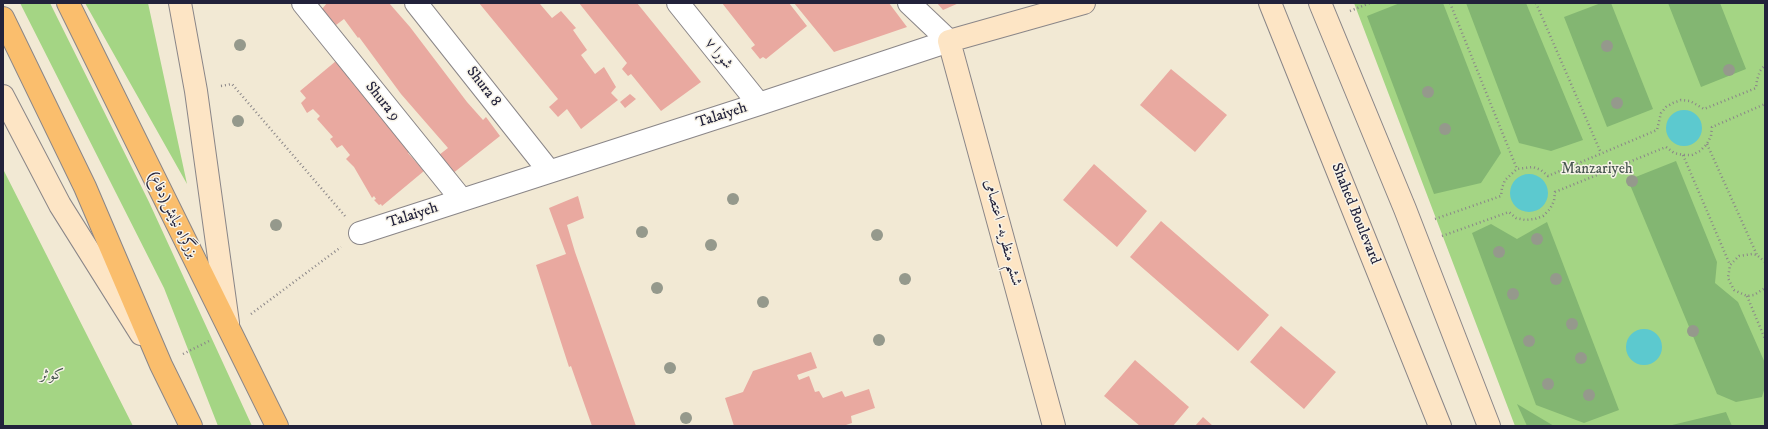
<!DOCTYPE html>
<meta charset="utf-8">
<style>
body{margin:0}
#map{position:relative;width:1768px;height:429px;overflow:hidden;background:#f2e9d4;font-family:"IM FELL DW Pica",serif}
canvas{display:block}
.frame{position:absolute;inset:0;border:4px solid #22223b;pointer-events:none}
</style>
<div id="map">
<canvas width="1768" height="429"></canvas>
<div class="frame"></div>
</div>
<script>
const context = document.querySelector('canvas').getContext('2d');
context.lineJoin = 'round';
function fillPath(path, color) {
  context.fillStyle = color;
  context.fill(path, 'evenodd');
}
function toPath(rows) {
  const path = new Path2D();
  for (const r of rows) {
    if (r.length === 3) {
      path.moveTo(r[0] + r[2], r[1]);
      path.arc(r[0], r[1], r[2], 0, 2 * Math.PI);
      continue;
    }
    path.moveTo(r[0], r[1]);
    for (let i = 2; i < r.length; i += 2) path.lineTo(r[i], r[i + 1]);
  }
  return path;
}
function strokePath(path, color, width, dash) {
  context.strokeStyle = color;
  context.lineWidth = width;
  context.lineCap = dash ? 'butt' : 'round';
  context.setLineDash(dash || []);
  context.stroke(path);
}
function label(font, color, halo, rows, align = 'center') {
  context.font = font + ' "IM FELL DW Pica",Amiri,serif';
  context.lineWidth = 3;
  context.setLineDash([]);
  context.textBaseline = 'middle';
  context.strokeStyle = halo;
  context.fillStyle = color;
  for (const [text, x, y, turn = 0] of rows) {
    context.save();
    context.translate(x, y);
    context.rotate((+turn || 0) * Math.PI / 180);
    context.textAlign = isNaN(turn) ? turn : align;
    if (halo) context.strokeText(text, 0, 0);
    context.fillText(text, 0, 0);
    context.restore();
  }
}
fillPath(toPath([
 [20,3,50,3,149,202,252,426,218,426,164,288],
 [85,3,148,3,187,184],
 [1354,3,1765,3,1765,426,1515,426],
 [3,169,133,426,3,426]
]), '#a4d584');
fillPath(toPath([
 [1400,3,1443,3,1501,153,1481,183,1434,194,1367,16],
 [1466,3,1526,3,1583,140,1551,151,1519,143],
 [1601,3,1611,3,1653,109,1607,127,1564,17],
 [1668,3,1720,3,1746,69,1701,87],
 [1676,161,1717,262,1715,283,1738,302,1765,363,1765,387,1762,397,1736,402,1717,394,1628,180],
 [1547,222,1619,410,1584,423,1536,405,1472,233,1491,224,1517,239],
 [1517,404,1554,426,1527,426],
 [1726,412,1732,426,1668,426]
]), '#83b672');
fillPath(toPath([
 [1684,128,18],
 [1529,193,19],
 [1644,347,18]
]), '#5cc9cf');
fillPath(toPath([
 [327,3,389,3,410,27,467,102,483,120,486,117,500,136,452,174,439,155,448,148,401,94,359,37,358,38,344,19,336,25,322,9],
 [479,3,541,3,540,4,552,18,561,11,576,28,573,30,587,50,581,55,595,74,604,67,616,87,611,93,618,100,581,129,567,109,558,117,549,107,558,99],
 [579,3,637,3,701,82,661,111,631,74,628,76,622,69,627,63],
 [722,3,789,3,807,26,766,59,763,57,760,59,751,48,755,45],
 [794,3,889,3,907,27,834,52],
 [937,3,959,3,943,10],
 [336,61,349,75,349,79,392,128,394,133,410,152,408,153,424,171,382,206,381,204,379,205,374,200,376,199,374,196,372,198,354,167,346,159,350,155,342,145,337,148,330,139,333,137,317,119,320,116,313,109,307,113,301,103,306,98,300,91],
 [1171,69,1227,115,1195,152,1140,105],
 [630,94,636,99,625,108,620,102],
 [1094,164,1147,211,1117,247,1063,200],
 [578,196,584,218,567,225,575,252,636,426,592,426,571,366,569,367,536,265,566,254,549,208],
 [1161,221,1269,315,1238,351,1130,257],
 [1281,326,1336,372,1304,409,1250,362],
 [811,352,817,368,797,375,799,380,809,376,815,392,819,391,823,398,842,391,845,397,869,389,875,408,851,416,852,423,843,426,734,426,725,398,743,392,753,371],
 [1135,360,1189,407,1173,426,1140,426,1104,396],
 [1203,417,1213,426,1195,426]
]), '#e9a9a0');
const street = toPath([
 [303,3,462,200],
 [416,3,549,171],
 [678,3,759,104],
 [360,233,759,104,949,41,909,3]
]);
const secondary = toPath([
 [180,3,196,91,228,323],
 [1270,3,1440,426],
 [1320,3,1405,209,1489,426],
 [3,96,60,205,141,334],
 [1054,426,949,41,1084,3]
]);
const highway = toPath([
 [68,3,277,426],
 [3,18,85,187,161,365,191,426]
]);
strokePath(street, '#8a8688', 24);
strokePath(secondary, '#8a8688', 24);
strokePath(highway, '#8a8688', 24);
strokePath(toPath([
 [1450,3,1517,169],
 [1536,3,1601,153],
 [1350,11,1370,3],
 [221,86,232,84,345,216],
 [1707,144,1757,255],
 [1683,155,1730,265],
 [1435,219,1501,196,1502,188,1505,180,1517,169,1533,167,1541,170,1548,176,1657,130,1661,113,1666,107,1673,103,1681,100,1690,101,1704,109,1756,88,1757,80,1760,71,1765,65],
 [1442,236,1509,212,1516,218,1525,220,1535,219,1543,216,1550,209,1554,201,1555,192,1666,147,1674,153,1683,155,1692,155,1700,151,1707,144,1711,136,1712,127,1765,104],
 [1765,262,1757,255,1752,254,1739,256,1730,265,1728,278,1734,290,1747,296,1754,295,1765,288],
 [1747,296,1765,339],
 [251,314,341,247],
 [183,354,209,341]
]), '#8a8688', 2.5, [1, 3]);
strokePath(street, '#fff', 22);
strokePath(secondary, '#fde5c5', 22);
strokePath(highway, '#fabe6d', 22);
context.fillStyle = '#95998c';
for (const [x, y] of [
 [240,45],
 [1607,46],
 [1729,70],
 [1428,92],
 [1617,103],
 [238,121],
 [1445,129],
 [1632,181],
 [733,199],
 [276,225],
 [642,232],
 [877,235],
 [1537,239],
 [711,245],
 [1499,252],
 [905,279],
 [1556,279],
 [657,288],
 [1513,294],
 [763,302],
 [1572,324],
 [1693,331],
 [879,340],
 [1529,341],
 [1581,358],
 [670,368],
 [1548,384],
 [1589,395],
 [686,418]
]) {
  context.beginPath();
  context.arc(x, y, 6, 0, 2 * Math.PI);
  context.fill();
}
label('15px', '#22223b', '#f7f3e8', [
 ["شورا ۷",718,54,51],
 ["Shura 8",483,87,52],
 ["Shura 9",382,102,51],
 ["Talaiyeh",722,116,-18],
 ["Shahed Boulevard",1355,214,68],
 ["بزرگراه نیایش(دفاع)",172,215,64],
 ["Talaiyeh",413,216,-18],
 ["ششم منظریه- اعتصامی",1002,233,75]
]);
label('15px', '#495851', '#f7f3e8', [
 ["Manzariyeh",1597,170],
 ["کوثر",52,376]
]);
</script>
